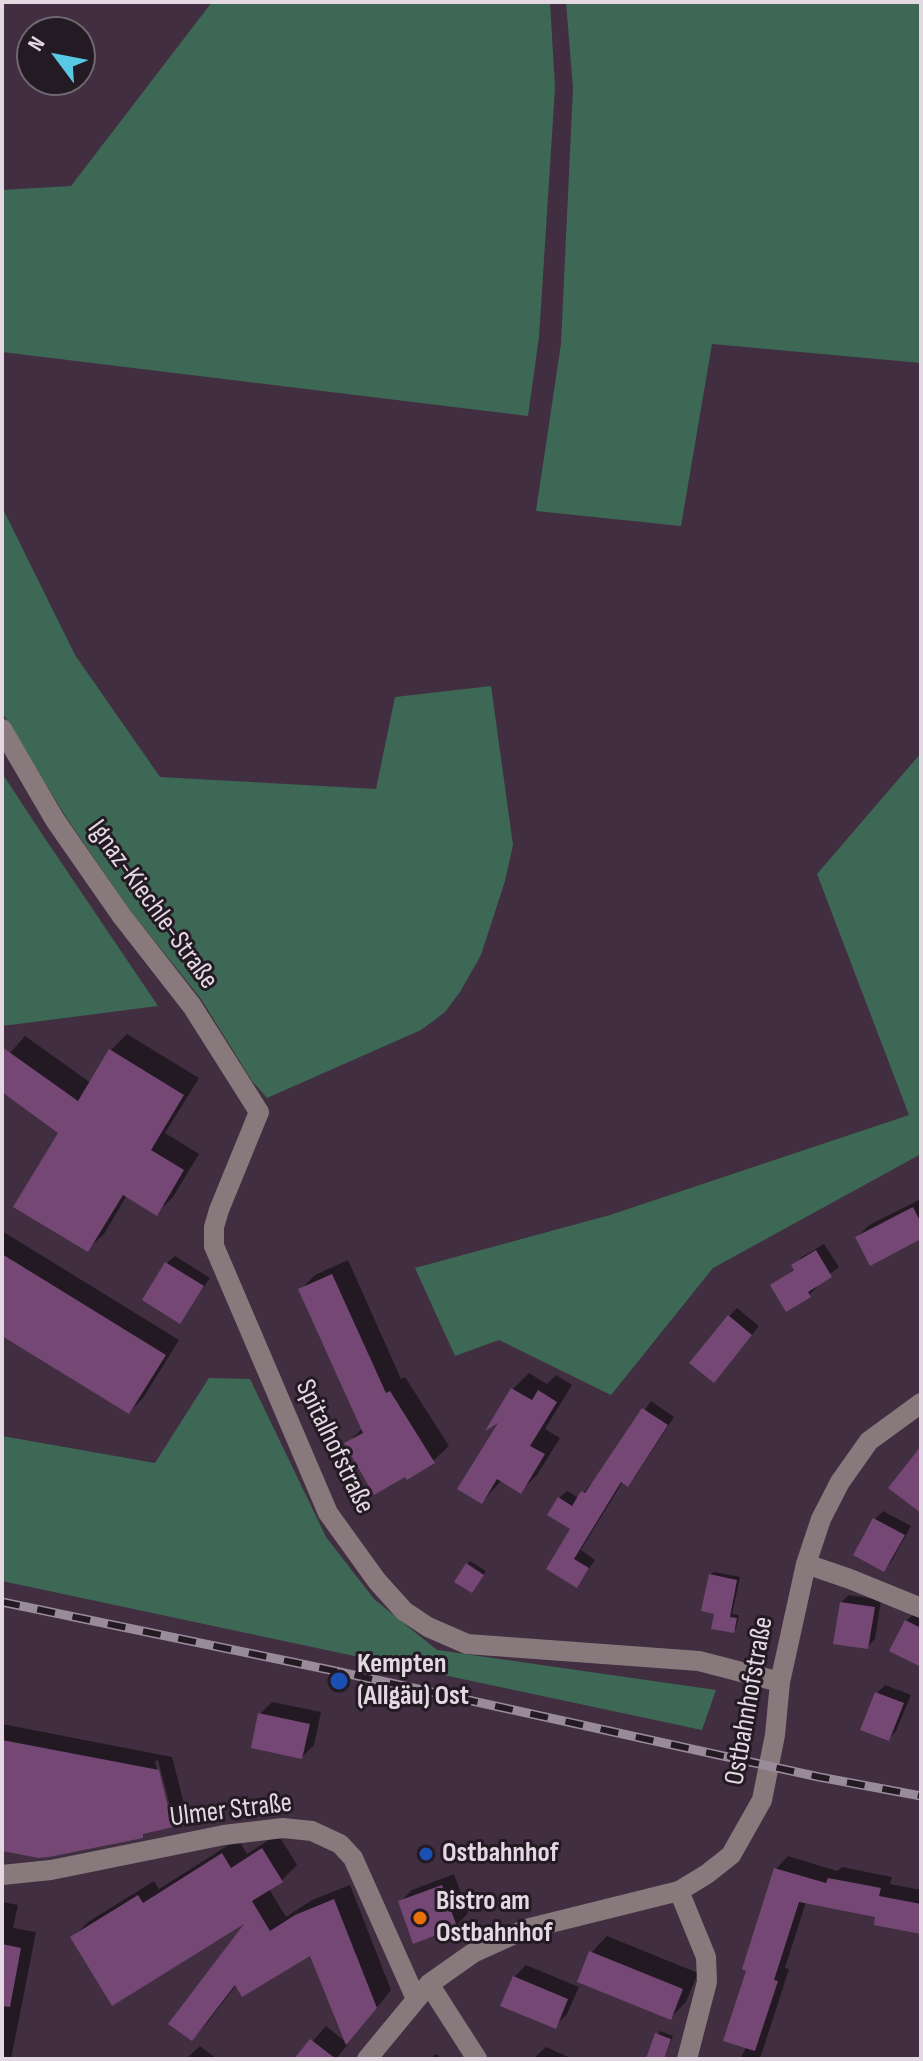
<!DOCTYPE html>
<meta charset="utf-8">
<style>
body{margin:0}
#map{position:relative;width:923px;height:2061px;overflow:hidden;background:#412f41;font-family:"Sofia Sans Condensed",sans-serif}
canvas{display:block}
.frame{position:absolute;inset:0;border:4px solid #e4d8e3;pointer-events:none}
.north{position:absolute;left:16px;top:16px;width:80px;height:80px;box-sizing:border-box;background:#231a23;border:2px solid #706670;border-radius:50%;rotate:302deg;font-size:22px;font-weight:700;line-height:32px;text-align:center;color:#e4d8e3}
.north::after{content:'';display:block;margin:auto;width:28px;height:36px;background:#59c8e5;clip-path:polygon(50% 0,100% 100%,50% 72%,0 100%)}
</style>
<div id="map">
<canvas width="923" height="2061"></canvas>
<div class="frame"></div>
<div class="north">N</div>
</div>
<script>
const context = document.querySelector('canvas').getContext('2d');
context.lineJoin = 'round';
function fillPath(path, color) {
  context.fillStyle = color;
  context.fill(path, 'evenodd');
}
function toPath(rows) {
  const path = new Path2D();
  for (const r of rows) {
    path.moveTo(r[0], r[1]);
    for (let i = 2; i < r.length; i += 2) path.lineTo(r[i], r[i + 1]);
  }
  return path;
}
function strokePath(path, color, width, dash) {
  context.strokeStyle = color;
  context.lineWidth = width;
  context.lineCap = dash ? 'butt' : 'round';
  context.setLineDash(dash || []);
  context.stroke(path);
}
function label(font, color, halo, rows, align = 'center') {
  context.font = font + ' "Sofia Sans Condensed",sans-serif';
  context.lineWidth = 6;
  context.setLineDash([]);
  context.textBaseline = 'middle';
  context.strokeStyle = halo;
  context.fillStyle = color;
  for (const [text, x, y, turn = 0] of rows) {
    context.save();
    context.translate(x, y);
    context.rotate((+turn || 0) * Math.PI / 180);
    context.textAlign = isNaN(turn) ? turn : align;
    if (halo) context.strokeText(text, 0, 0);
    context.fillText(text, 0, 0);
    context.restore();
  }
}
fillPath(toPath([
 [212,2,550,2,555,88,539,337,528,416,2,352,2,190,71,186],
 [566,2,921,2,921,363,712,344,681,526,536,511,561,344,573,88],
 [2,507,75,655,160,777,376,789,395,697,491,686,513,845,505,881,481,955,460,992,445,1012,421,1030,267,1098,252,1081,201,999,129,909,64,814,2,712],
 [921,753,921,1154,713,1268,611,1395,499,1340,455,1356,415,1268,610,1215,909,1115,817,874],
 [2,773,40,831,158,1006,2,1026],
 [209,1378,250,1379,326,1537,374,1599,437,1650,716,1690,702,1730,2,1581,2,1436,155,1463]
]), '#3d6855');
fillPath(toPath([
 [127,1034,199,1078,165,1133,199,1154,173,1197,157,1213,127,1195,104,1234,87,1250,61,1133,2,1089,2,1062,25,1036,91,1083,111,1050],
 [921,1199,921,1237,857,1237,869,1225],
 [2,1231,179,1340,143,1398,129,1412,2,1334],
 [824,1244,839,1267,815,1285,817,1287,809,1295,772,1285,796,1268,794,1265,802,1257],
 [175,1256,210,1278,180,1322,167,1263],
 [348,1260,401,1379,405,1377,449,1446,433,1461,346,1444,363,1428,300,1290,315,1275],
 [737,1308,759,1326,722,1372,729,1316],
 [529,1373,547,1384,556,1375,572,1385,545,1429,560,1438,537,1475,521,1491,502,1480,482,1502,504,1416,491,1425,513,1389],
 [651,1401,674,1417,635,1477,627,1484,623,1481,581,1550,595,1560,577,1586,549,1568,573,1529,559,1498,567,1491,579,1498,590,1485,592,1486],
 [883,1511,911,1526,891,1562,884,1570,855,1554,875,1519],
 [470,1561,486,1571,475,1588,467,1564],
 [714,1572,740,1577,732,1614,739,1615,736,1628,733,1631,716,1612,710,1575],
 [849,1595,881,1600,875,1639,867,1647,841,1602],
 [914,1614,921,1617,921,1661,906,1621],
 [885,1685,911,1695,896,1731,889,1739,877,1693],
 [272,1702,321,1712,314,1745,302,1757,260,1714],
 [2,1724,172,1757,186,1811,172,1825,147,1831,142,1836,2,1849],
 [158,1760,173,1818,169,1818,155,1761],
 [278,1834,297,1865,282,1880,269,1889,286,1917,312,1900,350,1885,391,1990,361,2027,311,1953,237,1984,207,2023,192,2039,251,1917,72,1938,88,1922,154,1881,159,1889,238,1839,247,1854],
 [788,1856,837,1871,842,1867,892,1877,890,1884,921,1890,921,1932,877,1915,806,1902,785,1968,789,1969,760,2059,740,2059,747,2046,748,1970,776,1869],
 [454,1874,468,1913,456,1926,400,1902,412,1890],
 [2,1902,18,1905,13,1928,36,1932,11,2059,2,2059],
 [607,1936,698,1973,686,2002,670,2018,591,1953],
 [526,1965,579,1987,567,2014,555,2026,514,1977],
 [326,2026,348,2044,336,2059,297,2059],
 [660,2031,673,2036,664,2059,648,2059],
 [200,2046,217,2059,186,2059],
 [546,2047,573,2059,533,2059],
 [436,2054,443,2059,430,2059]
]), '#0007');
fillPath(toPath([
 [2,1047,78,1101,109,1049,184,1095,151,1150,184,1170,157,1216,123,1195,88,1252,13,1207,58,1133,2,1092],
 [913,1207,921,1223,921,1239,870,1266,855,1237],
 [816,1250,832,1277,808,1292,811,1297,786,1312,770,1285,794,1270,791,1265],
 [2,1254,166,1355,129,1414,2,1336],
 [165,1262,204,1286,180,1324,142,1300],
 [332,1274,386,1393,390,1391,435,1463,407,1480,405,1477,374,1495,344,1443,363,1433,298,1289],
 [728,1315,752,1335,714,1383,689,1363],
 [511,1388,532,1400,538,1390,557,1402,530,1446,545,1454,521,1494,497,1479,482,1504,457,1489,498,1423,485,1431],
 [642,1408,668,1425,628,1487,621,1482,574,1559,589,1568,577,1588,546,1569,570,1529,547,1515,558,1497,572,1506,581,1491,585,1493],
 [921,1446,921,1513,888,1488],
 [873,1518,905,1535,884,1572,853,1555],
 [466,1563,484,1575,472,1593,454,1582],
 [709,1574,737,1580,730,1617,737,1618,734,1633,711,1629,714,1614,701,1611],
 [840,1602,875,1607,868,1649,833,1644],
 [905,1620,921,1628,921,1667,889,1651],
 [875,1692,904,1703,889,1741,860,1730],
 [258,1713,310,1724,302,1759,251,1748],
 [2,1740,159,1770,173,1827,143,1834,143,1838,49,1857,39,1858,2,1851],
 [262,1848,283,1882,252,1901,270,1931,295,1915,334,1899,377,2008,346,2045,310,1956,242,1997,235,1985,192,2041,168,2024,244,1924,112,2006,70,1937,138,1895,143,1903,222,1853,231,1868],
 [774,1868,826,1883,828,1878,881,1888,879,1896,921,1904,921,1934,874,1925,875,1917,799,1902,774,1980,778,1981,755,2051,723,2041,746,1971,742,1969],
 [442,1885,457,1927,413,1944,398,1901],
 [2,1944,21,1948,10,2007,2,2006],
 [589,1951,683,1989,671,2020,577,1982],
 [513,1976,568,1999,556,2029,500,2006],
 [655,2033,671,2039,664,2059,646,2059],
 [310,2039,336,2059,294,2059]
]), '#744775');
strokePath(toPath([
 [2,729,55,820,121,915,192,1006,259,1112,219,1210,214,1227,214,1246,328,1513,377,1581,404,1611,428,1627,467,1644,699,1661,780,1682],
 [806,1564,850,1579,921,1608],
 [2,1875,51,1870,224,1835,283,1828,312,1831,340,1844,353,1858,416,1999],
 [679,1891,706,1957,707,1982,687,2059],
 [429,1984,477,2059],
 [367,2059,429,1984,473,1953,526,1929,679,1891,707,1874,731,1855,762,1800,775,1735,780,1682,806,1564,821,1519,840,1482,869,1441,921,1403]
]), '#88797c', 20);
const rail = toPath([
 [2,1602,340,1672,819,1777,921,1796]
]);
strokePath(rail, '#998b99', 9);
strokePath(rail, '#231a23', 6, [18]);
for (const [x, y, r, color] of [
 [339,1681,10,"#1a4fb4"],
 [426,1854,8,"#1a4fb4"],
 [420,1918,8,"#e8710a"]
]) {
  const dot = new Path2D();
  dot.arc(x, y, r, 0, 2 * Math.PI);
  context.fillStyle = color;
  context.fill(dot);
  strokePath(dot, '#231a23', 3);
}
label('28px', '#e4d8e3', '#231a23', [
 ["Ignaz-Kiechle-Straße",152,905,54],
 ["Spitalhofstraße",334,1447,64],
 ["Ostbahnhofstraße",750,1701,-80],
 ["Ulmer Straße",231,1811,-7]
]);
label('bold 28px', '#e4d8e3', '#231a23', [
 ["Kempten",357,1665],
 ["(Allgäu) Ost",357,1697],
 ["Ostbahnhof",442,1854],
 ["Bistro am",436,1902],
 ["Ostbahnhof",436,1934]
], 'left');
</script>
